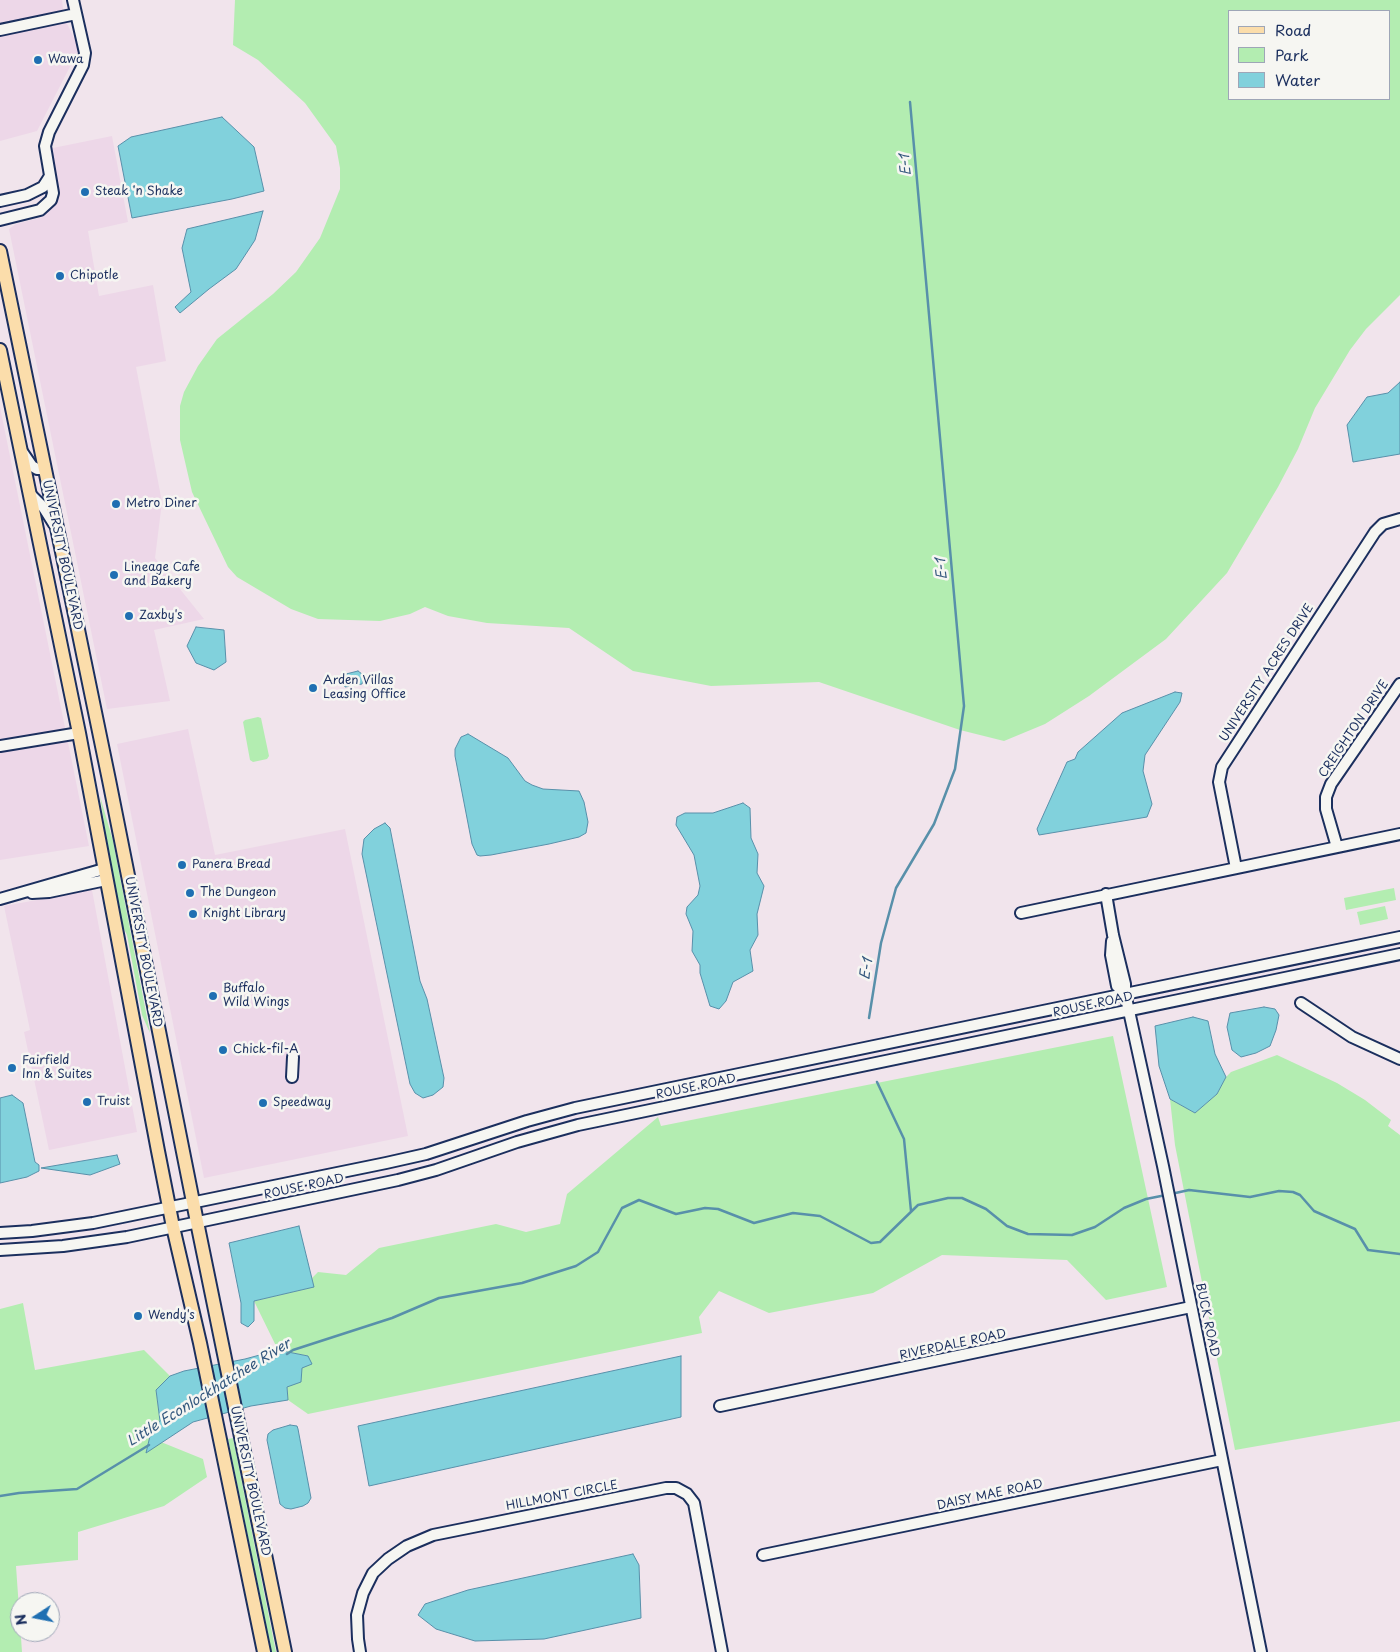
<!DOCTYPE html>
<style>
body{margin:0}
#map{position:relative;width:1400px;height:1652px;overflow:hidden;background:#f1e4ec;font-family:"Playpen Sans",sans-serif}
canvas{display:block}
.legend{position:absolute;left:1228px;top:10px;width:162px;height:90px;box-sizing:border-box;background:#f6f6f2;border:1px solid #9ea6b7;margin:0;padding:6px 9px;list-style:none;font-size:15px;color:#1b2f5e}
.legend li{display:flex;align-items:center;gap:10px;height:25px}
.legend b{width:25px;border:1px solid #9ea6b7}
.north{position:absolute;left:10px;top:1592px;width:50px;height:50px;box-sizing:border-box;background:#f6f6f2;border:1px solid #9ea6b7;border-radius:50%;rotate:259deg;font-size:14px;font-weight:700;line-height:20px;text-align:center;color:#1b2f5e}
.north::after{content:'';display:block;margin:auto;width:18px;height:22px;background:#1f6fb2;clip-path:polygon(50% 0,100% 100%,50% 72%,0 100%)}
</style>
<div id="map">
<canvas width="1400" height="1652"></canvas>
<ul class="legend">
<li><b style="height:6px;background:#fbddab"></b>Road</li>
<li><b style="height:14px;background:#b3edb1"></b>Park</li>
<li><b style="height:14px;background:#81d1dc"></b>Water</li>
</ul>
<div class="north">N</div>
</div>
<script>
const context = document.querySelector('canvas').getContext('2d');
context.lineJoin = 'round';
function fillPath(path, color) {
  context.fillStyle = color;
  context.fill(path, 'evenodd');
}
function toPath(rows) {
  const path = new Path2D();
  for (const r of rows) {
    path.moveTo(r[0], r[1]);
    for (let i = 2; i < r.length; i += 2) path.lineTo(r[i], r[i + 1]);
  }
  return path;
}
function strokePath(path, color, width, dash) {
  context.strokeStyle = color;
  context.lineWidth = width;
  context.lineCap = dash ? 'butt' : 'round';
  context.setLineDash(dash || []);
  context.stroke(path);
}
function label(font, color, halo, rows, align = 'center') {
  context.font = font + ' "Playpen Sans",sans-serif';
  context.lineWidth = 5;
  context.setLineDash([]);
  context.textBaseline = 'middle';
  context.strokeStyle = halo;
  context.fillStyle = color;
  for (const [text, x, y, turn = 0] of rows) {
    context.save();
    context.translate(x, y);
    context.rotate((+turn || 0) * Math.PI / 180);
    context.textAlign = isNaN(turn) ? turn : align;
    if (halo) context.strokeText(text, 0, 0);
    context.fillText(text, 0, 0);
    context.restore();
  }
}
fillPath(toPath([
 [0,0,62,0,64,17,79,49,37,131,0,141],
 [112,136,128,222,88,231,99,296,153,285,166,361,136,367,162,502,155,558,204,619,154,630,170,701,107,709,9,229,16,224,43,217,55,203,57,194,53,148],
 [0,407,89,846,0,860],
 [188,729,215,855,345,829,408,1136,204,1178,117,744],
 [92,890,137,1132,49,1150,24,1032,30,1030,4,906]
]), '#edd7e8');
fillPath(toPath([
 [235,0,1400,0,1400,295,1366,329,1350,350,1315,408,1298,449,1278,487,1227,573,1166,639,1089,696,1045,724,1004,741,960,730,819,682,711,686,633,671,569,628,487,623,448,616,425,607,410,614,380,621,318,619,291,609,237,577,228,567,192,492,180,440,180,406,184,392,198,366,217,339,273,294,296,272,320,238,340,189,340,168,336,146,305,103,258,60,233,45],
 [1229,11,1389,11,1389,99,1229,99],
 [258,717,261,718,269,756,267,759,253,762,250,760,243,722,245,720],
 [100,796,113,841,150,1033,142,1015,127,935,118,917],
 [1394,888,1396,900,1346,910,1344,898],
 [1385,906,1388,919,1360,925,1357,912],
 [1113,1036,1167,1287,1106,1300,1067,1260,942,1255,873,1293,769,1313,719,1291,699,1317,702,1333,308,1414,288,1400,287,1387,302,1368,308,1356,278,1350,254,1301,313,1287,312,1278,318,1272,346,1275,379,1248,496,1224,526,1232,560,1224,567,1194,658,1117,661,1126],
 [1277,1055,1337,1083,1365,1100,1391,1120,1388,1126,1400,1135,1400,1421,1235,1450,1175,1145,1170,1099,1195,1113,1217,1094,1226,1077,1231,1072],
 [23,1303,35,1370,144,1350,170,1376,156,1390,160,1421,150,1436,147,1452,161,1442,203,1459,207,1477,164,1506,78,1532,78,1560,16,1566,22,1652,0,1652,0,1309],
 [233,1438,276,1652,271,1652,271,1649,228,1439]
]), '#b3edb1');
const water = toPath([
 [222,117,254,147,264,191,232,199,132,218,118,146,131,137,222,117],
 [263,211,255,240,236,269,209,289,180,313,175,307,191,292,182,248,187,229,263,211],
 [1400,382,1400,454,1353,462,1347,425,1367,397,1388,393,1400,382],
 [196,627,224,630,226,662,214,670,196,663,187,646,196,627],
 [358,671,362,674,363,680,362,684,345,687,342,684,340,678,342,675,358,671],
 [1175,692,1182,693,1180,702,1145,755,1143,771,1152,804,1147,817,1039,835,1037,829,1067,762,1075,759,1078,752,1122,713,1175,692],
 [468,734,508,758,525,781,532,785,543,789,579,791,584,802,588,822,586,833,579,837,549,844,491,855,480,856,477,855,472,844,455,756,455,749,461,737,468,734],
 [743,803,750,808,751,838,758,854,757,873,764,886,757,914,758,935,750,950,753,971,733,982,726,1001,719,1009,710,1006,700,973,700,965,692,951,693,931,686,914,687,907,698,895,700,886,694,855,676,825,677,817,685,813,713,813,743,803],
 [385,823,390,828,420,981,427,999,444,1078,443,1087,433,1095,423,1098,415,1093,410,1084,362,854,364,839,374,829,385,823],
 [1264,1007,1275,1009,1279,1015,1276,1030,1270,1046,1256,1053,1241,1057,1232,1050,1227,1027,1230,1013,1264,1007],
 [1193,1017,1208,1021,1215,1054,1226,1077,1217,1094,1195,1113,1170,1099,1159,1066,1155,1026,1193,1017],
 [12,1095,23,1103,35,1162,39,1165,39,1171,27,1177,0,1183,0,1098,12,1095],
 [117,1155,120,1164,90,1175,41,1168,117,1155],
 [299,1226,314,1287,254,1301,254,1321,248,1327,241,1323,241,1303,229,1243,299,1226],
 [278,1350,308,1356,312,1364,302,1368,301,1382,287,1387,288,1400,251,1406,193,1422,146,1453,150,1436,160,1421,156,1390,170,1376,184,1371,245,1359,278,1350],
 [681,1356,681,1417,369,1486,358,1426,681,1356],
 [290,1425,297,1426,298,1429,311,1498,308,1503,303,1506,291,1509,285,1508,280,1504,267,1440,268,1434,273,1430,290,1425],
 [633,1554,639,1565,641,1618,544,1639,475,1641,436,1629,418,1615,425,1604,468,1590,633,1554]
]);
fillPath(water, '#81d1dc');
strokePath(water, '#5890aa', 1);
strokePath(toPath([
 [869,1018,881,943,896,888,934,824,955,769,964,706,910,102],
 [877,1082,904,1139,911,1211],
 [1171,1194,1189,1190,1250,1197,1279,1191,1293,1192,1300,1195,1314,1211,1355,1229,1368,1250,1400,1254],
 [287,1354,293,1350,392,1318,439,1298,522,1283,576,1266,598,1252,622,1208,639,1200,676,1214,705,1208,718,1209,754,1223,793,1213,820,1216,871,1243,880,1242,918,1205,948,1198,962,1198,986,1209,1007,1226,1028,1234,1072,1235,1095,1227,1124,1208,1146,1199,1166,1195],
 [0,1496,19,1493,77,1489,149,1445]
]), '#5890aa', 2.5);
const minor = toPath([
 [0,30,76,14],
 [0,201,27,195,43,187,50,176],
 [0,220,40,210,51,200,53,193,45,146,49,132,83,65,85,53,73,0],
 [23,453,32,466,37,469,45,469],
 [30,494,44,508,54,524],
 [0,746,79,733],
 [1337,847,1326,809,1326,797,1331,784,1400,684],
 [1236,868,1219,782,1222,767,1375,532,1383,524,1400,519],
 [32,893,49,892,106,880],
 [1106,894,1113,935,1125,984,1125,994,1129,1011,1163,1166,1261,1652],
 [0,899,104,869],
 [1021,913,1400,834],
 [1112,941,1111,955,1117,986,1125,994],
 [1301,1003,1352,1037,1400,1059],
 [292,1077,293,1057],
 [0,1233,32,1231,93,1223,386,1163,426,1154,527,1121,575,1108,1400,937],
 [0,1250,63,1246,127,1237,398,1180,436,1170,517,1142,578,1125,1400,954],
 [720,1406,1191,1307],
 [763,1555,1222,1460],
 [360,1652,358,1639,357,1615,363,1593,373,1573,388,1559,407,1546,433,1535,666,1488,676,1488,687,1494,694,1503,722,1652]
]);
const major = toPath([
 [0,251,109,780,197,1222,285,1652],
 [0,350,79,733,158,1151,173,1227,200,1343,264,1652]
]);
strokePath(minor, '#1b2f5e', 14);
strokePath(major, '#1b2f5e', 16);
strokePath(minor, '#f6f6f2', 10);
strokePath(major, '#fbddab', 12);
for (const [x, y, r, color] of [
 [38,60,5,"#1f6fb2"],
 [85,192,5,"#1f6fb2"],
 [60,276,5,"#1f6fb2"],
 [116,504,5,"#1f6fb2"],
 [114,575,5,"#1f6fb2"],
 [129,616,5,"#1f6fb2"],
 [313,688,5,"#1f6fb2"],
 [182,865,5,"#1f6fb2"],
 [190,893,5,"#1f6fb2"],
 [193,914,5,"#1f6fb2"],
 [213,996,5,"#1f6fb2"],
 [223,1050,5,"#1f6fb2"],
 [12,1068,5,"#1f6fb2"],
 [87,1102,5,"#1f6fb2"],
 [263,1103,5,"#1f6fb2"],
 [138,1316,5,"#1f6fb2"]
]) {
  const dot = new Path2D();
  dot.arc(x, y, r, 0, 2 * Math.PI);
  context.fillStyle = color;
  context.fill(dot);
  strokePath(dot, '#f6f6f2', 2);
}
label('12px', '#1b2f5e', '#f6f6f2', [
 ["Wawa",48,60],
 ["Steak 'n Shake",95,192],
 ["Chipotle",70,276],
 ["Metro Diner",126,504],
 ["Lineage Cafe",124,568],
 ["and Bakery",124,582],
 ["Zaxby's",139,616],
 ["Arden Villas",323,681],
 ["Leasing Office",323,695],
 ["Panera Bread",192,865],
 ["The Dungeon",200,893],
 ["Knight Library",203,914],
 ["Buffalo",223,989],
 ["Wild Wings",223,1003],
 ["Chick-fil-A",233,1050],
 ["Fairfield",22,1061],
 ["Inn & Suites",22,1075],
 ["Truist",97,1102],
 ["Speedway",273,1103],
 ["Wendy's",148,1316]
], 'left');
label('12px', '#1b2f5e', '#f6f6f2', [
 ["UNIVERSITY BOULEVARD",62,555,78],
 ["UNIVERSITY ACRES DRIVE",1267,673,-57],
 ["CREIGHTON DRIVE",1354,729,-56],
 ["UNIVERSITY BOULEVARD",143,952,79],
 ["ROUSE ROAD",1093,1005,-12],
 ["ROUSE ROAD",696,1087,-12],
 ["ROUSE ROAD",304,1187,-12],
 ["BUCK ROAD",1207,1320,78],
 ["RIVERDALE ROAD",953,1345,-12],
 ["UNIVERSITY BOULEVARD",250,1481,78],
 ["DAISY MAE ROAD",990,1495,-12],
 ["HILLMONT CIRCLE",562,1496,-11]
]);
label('italic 14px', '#34587e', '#f6f6f2', [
 ["E-1",906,165,-95],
 ["E-1",942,569,-95],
 ["E-1",867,969,-81],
 ["Little Econlockhatchee River",209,1393,-32]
]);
</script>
